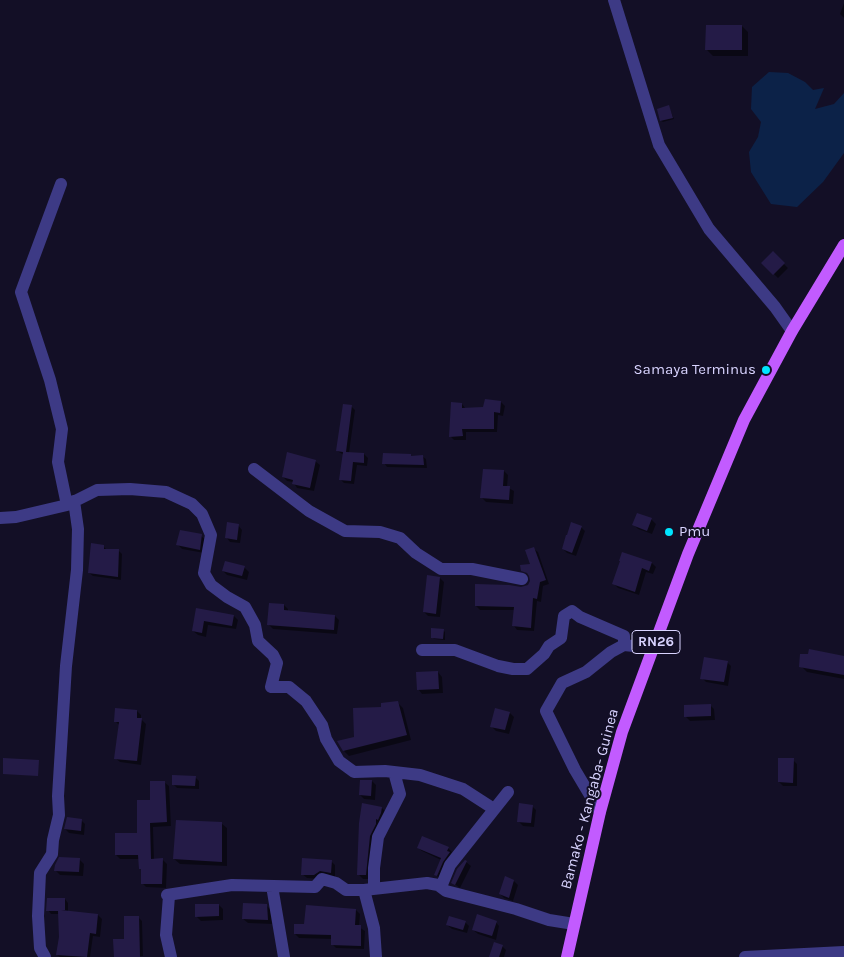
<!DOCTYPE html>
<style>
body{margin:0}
canvas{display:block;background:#130f26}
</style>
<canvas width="844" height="957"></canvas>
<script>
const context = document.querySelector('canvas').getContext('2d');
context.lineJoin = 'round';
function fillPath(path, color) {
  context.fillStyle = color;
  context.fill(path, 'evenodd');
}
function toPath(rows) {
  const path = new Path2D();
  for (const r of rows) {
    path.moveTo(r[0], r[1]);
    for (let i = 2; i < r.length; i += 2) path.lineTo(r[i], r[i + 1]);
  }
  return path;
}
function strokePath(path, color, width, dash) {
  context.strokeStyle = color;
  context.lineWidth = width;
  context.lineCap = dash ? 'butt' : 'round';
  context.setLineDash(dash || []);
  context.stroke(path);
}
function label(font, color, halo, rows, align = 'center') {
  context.font = font + ' Karla,sans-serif';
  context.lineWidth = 4;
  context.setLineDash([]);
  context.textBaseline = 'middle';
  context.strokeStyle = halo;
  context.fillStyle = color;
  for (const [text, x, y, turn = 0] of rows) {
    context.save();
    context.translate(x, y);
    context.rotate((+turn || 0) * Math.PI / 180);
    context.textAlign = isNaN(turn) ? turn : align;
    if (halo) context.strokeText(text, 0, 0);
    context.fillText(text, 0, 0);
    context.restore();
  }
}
fillPath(toPath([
 [769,72,788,73,805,82,813,90,824,88,815,109,834,104,844,93,844,153,823,182,797,207,771,204,751,172,749,152,758,137,761,122,751,109,752,87]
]), '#0c2248');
fillPath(toPath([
 [844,3,844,18,840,14],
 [742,26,748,32,748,56,713,56,707,50],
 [669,107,674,119,663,122,661,121],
 [773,253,788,268,778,278,763,263],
 [501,402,505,406,503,416,498,415,497,432,466,432,466,440,454,440,450,436,462,404,466,409,484,408],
 [351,406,355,410,349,453,364,454,368,458,367,466,357,465,354,484,344,483,341,480,344,455,337,451],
 [410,455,412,457,422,456,426,459,427,468,387,467,384,463],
 [315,461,320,465,314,491,297,488,293,482,287,481,283,477],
 [504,471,508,475,507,487,514,491,513,504,486,502,482,498],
 [638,514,651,519,656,524,652,534,638,529,634,525],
 [238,525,242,530,240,543,230,542,226,537],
 [581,527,585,531,576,556,567,553,563,549],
 [201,536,206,540,204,553,182,549,178,545],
 [103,546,107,550,118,550,122,554,121,580,93,576,89,573],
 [534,549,538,552,549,584,543,586,541,602,537,601,534,631,517,630,514,626,515,610,480,610,476,606,526,588,531,582,530,575,522,570,531,565],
 [622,562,652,563,656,567,653,574,646,572,639,595,618,588,614,584],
 [244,567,249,572,247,580,227,575,223,571],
 [428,577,440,578,444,582,440,617,428,616,424,612],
 [284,605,288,609,288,611,335,616,339,620,337,634,273,629,269,625],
 [197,610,234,616,238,620,236,629,208,625,206,637,198,635,193,631],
 [443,630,445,632,445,640,434,639,432,637],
 [844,657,844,679,807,672,801,666],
 [727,662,731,666,728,686,706,682,702,678],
 [438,672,442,677,443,693,422,694,418,689],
 [397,702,403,708,411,740,349,756,344,751,383,708],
 [710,705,714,709,715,720,690,721,686,717],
 [137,711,141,715,141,719,146,724,141,765,120,762,115,758,119,725,115,721],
 [510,713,514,717,509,734,496,731,491,726],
 [793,760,797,764,797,786,783,786,779,782],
 [195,777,199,781,199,789,177,788,173,784],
 [372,781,376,785,375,800,364,799,360,795],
 [164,782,169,786,171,826,153,827,154,860,163,860,167,864,166,888,146,887,142,883,142,871,140,868,139,859,120,859,116,855,138,834,151,802],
 [532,806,536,810,534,827,523,826,519,822],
 [382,808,386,812,370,879,363,879,359,875,360,824],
 [81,820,85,824,84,835,69,833,65,829],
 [221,823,227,828,227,866,180,864,174,859],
 [418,848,448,848,452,852,439,878,435,874,441,860,422,851],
 [79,859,84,864,83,876,60,875,56,871],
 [331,861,335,865,335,877,319,879,307,878,302,874],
 [465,861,471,866,460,888,453,883],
 [514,881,518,885,513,901,504,898,500,894],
 [65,899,68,903,68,912,98,915,102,919,100,937,93,936,90,957,60,957,57,955,60,937,59,914,51,914,48,910],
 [219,905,223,909,223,920,201,921,196,916],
 [266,905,270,909,272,924,248,923,243,919],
 [356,910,360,914,359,927,365,931,364,949,336,948,332,944,332,939,299,938,295,934,306,926],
 [138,917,142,921,143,956,116,957],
 [495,921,499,926,496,940,478,934,473,930],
 [465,922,469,926,467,933,452,929,447,925],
 [502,946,506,950,504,957,490,957]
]), '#0007');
fillPath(toPath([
 [706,25,742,25,742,50,705,50],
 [669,105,673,118,660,121,657,109],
 [773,251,785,263,773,275,761,263],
 [485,399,501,401,500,413,494,412,494,429,462,429,463,436,449,437,451,402,462,403,462,408,483,407],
 [343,404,352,405,346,452,364,453,364,463,353,462,351,481,339,480,343,452,336,451],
 [287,452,316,460,310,488,292,484,293,480,282,477],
 [383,453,411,454,411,456,423,455,424,465,382,464],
 [483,469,504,470,503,486,510,486,509,500,480,498],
 [637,513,652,518,647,531,632,525],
 [227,522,239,524,237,540,225,538],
 [571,522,582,526,572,553,562,549,566,535,568,535,567,535],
 [180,530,202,534,200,550,176,545],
 [91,543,104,545,104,549,119,549,118,577,88,573],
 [534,547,546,580,540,582,537,599,533,598,531,628,512,626,514,607,475,606,475,584,509,585,521,587,528,585,530,581,529,576,527,573,521,571,520,565,530,564,525,550],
 [622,552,652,562,649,571,642,568,635,592,612,584,620,561,619,561],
 [225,561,245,566,242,576,222,571],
 [427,575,440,577,436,614,423,612],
 [269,603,284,604,284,610,335,615,334,630,267,625],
 [196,608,234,615,232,626,204,621,202,633,192,631],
 [431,628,444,629,443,639,431,638],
 [809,649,844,656,844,675,799,667,800,654,808,654],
 [704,657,728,661,724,682,700,679],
 [438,671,439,689,417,690,416,672],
 [398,701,407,735,343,751,337,741,354,737,353,708,381,707,381,703],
 [711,704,711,716,684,717,684,705],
 [115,708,137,710,137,718,142,718,137,761,114,759,119,722,114,722],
 [495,708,510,712,505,730,490,727],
 [3,758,39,760,38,776,3,774],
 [778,758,794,758,793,783,778,782],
 [172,775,196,776,195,786,172,785],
 [360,780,372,780,371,796,359,795],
 [150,781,165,781,167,822,150,823,151,859,163,858,162,884,141,884,141,869,139,869,138,855,115,855,115,833,137,833,137,800,150,800],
 [362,803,382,807,381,813,378,820,376,819,376,824,370,836,366,875,357,875,359,823],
 [519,803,533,805,531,823,517,822],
 [67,817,82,819,81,831,64,829],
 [176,820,222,822,222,862,173,859],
 [422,836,449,847,447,851,450,852,443,862,437,876,434,875,441,858,417,848],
 [59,857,80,858,79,872,54,871,55,865],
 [302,858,332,860,331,873,320,871,314,875,301,875],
 [465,860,467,861,455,885,451,883,457,869],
 [505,876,514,880,509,898,499,894],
 [47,898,65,898,65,910,61,910,98,914,96,934,90,933,87,957,56,955,59,937,58,911,46,911],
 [243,903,267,904,268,920,242,919],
 [195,904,219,904,219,916,195,917],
 [306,905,356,909,355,925,361,925,361,946,331,945,331,935,294,934,294,924,304,924],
 [477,914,497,921,492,936,472,930],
 [124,916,139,916,140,957,114,957,113,939,124,939],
 [449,916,466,921,463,930,446,925],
 [494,942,503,945,499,957,489,957]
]), '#241b47');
strokePath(toPath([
 [614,0,659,145,709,229,775,307,792,331],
 [61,184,21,292,50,380,62,429,58,462,67,505],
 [254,469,309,511,345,531,380,532,400,538,416,553,441,569,472,569,522,579],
 [0,518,16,517,67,505,97,490,130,489,166,492,192,504,202,514,211,535,204,573,211,585,227,597,245,607,255,625,258,641,273,655,277,663,271,687,289,687,306,701,322,725,326,739,339,761,354,772,385,771,420,775,463,789,494,809],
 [422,650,455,650,498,666,513,669,527,669,544,654,549,646,561,638,564,616,572,611,580,617,624,636,624,645],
 [600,812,575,770,546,711,562,683,586,672,611,652,624,645,654,648],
 [272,886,284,957],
 [441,887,450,865,508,792],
 [374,889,374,868,378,837,400,794,394,772],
 [364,890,374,928,376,957],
 [167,895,232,885,315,887,322,879,336,883,346,890,364,890,427,883,438,885,446,891,516,909,549,920,574,924],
 [169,896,166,935,171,957],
 [45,957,40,948,38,916,40,873,52,854,53,840,59,815,58,796,66,666,77,570,78,529,74,501],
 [745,957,844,952]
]), '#3d3a85', 12);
strokePath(toPath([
 [567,957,600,812,622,732,688,554,744,420,792,331,844,245]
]), '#c25bff', 12);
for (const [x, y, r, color] of [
 [766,370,5,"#00e5ff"],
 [669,532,5,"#00e5ff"]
]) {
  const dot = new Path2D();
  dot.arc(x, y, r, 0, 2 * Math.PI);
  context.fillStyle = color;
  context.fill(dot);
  strokePath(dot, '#130f26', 2);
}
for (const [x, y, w] of [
 [656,642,48]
]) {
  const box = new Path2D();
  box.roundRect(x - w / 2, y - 11.5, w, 23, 4);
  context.fillStyle = '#130f26';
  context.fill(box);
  strokePath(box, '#d9d4ff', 1);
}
label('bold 14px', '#d9d4ff', null, [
 ["RN26",656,642]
]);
label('15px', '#d9d4ff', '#130f26', [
 ["Samaya Terminus",756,370],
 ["Pmu",679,532,"left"]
], 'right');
label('15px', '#d9d4ff', '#130f26', [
 ["Bamako - Kangaba- Guinea",590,799,-75]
]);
</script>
